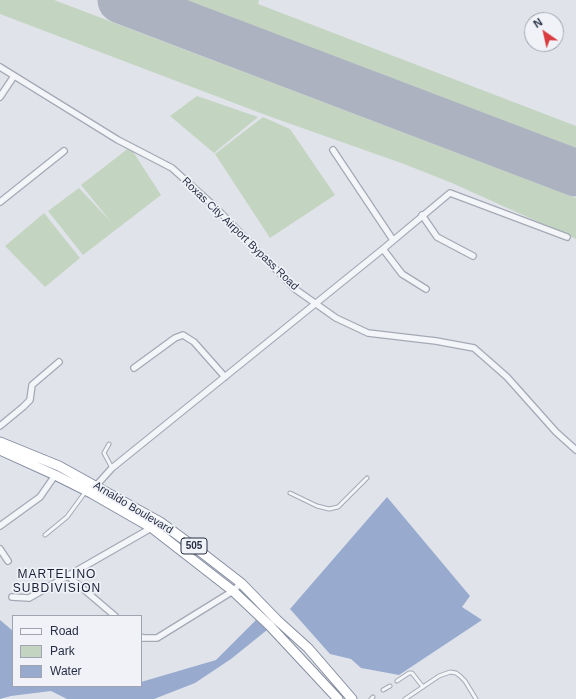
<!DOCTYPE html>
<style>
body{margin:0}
#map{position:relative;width:576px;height:699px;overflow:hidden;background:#e0e3ea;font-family:Helvetica,sans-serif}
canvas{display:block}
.legend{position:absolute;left:12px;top:615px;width:130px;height:72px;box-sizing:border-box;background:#f0f2f8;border:1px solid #a0a4b0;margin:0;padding:5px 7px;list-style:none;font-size:12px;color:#272e44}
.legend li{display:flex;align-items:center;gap:8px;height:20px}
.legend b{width:20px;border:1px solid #a0a4b0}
.north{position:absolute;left:524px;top:12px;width:40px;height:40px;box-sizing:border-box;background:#f0f2f8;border:1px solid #a0a4b0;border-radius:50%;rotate:326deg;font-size:11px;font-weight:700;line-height:16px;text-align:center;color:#272e44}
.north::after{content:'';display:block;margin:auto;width:14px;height:18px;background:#da3b3e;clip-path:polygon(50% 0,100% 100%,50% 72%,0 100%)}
</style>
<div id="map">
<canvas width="576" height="699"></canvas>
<ul class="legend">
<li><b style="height:5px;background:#f3f5f8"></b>Road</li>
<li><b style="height:11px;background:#c3d5c1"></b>Park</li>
<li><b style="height:11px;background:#98abce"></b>Water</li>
</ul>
<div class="north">N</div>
</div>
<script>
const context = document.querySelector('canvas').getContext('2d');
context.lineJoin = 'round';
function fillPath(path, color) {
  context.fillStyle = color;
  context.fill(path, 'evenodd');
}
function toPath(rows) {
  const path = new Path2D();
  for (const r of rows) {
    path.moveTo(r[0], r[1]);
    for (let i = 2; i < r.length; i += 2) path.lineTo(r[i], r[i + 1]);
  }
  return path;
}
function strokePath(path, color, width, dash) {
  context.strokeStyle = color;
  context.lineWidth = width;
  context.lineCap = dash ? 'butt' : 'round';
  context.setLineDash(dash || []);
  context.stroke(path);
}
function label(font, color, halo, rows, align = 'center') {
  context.font = font + ' Helvetica,sans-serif';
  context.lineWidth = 3.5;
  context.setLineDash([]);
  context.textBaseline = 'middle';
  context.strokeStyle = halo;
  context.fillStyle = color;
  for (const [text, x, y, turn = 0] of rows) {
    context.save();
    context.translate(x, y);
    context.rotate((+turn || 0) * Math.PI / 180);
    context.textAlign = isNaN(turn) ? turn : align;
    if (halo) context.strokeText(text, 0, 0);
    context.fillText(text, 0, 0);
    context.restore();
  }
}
fillPath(toPath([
 [0,0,54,0,576,198,576,239,452,183,404,164,271,117,0,14],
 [186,0,259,0,258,4,576,126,576,148],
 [197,96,258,117,214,153,170,116],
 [263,117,290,129,335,195,270,238,215,154],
 [130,147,161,195,83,255,48,211,79,188,111,222,81,185],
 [44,213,80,258,45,287,5,246]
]), '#c3d5c1');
fillPath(toPath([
 [387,497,470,596,462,607,482,620,399,675,361,668,351,659,330,654,290,609],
 [0,620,13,631,13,686,141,686,141,682,216,660,256,620,267,630,231,659,195,683,154,699,67,699,51,691,11,696,0,699]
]), '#98abce');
strokePath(toPath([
 [121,0,576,173]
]), '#acb2c0', 47);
const service = toPath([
 [109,444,104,453,112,468],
 [290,493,317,506,329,509,338,507,367,478],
 [45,535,67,517,86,491],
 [397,681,409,673,412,673,423,687],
 [383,690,390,686],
 [371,699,373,697],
 [405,699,439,676,450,672,456,673,460,676,465,681,476,699]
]);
const minor = toPath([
 [0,67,118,140,172,168,214,206,295,289,336,318,368,333,436,341,474,348,507,377,556,432,576,450],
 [0,97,14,76],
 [333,150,393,240],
 [0,202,64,151],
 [422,215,437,237,473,256],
 [383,249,402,274,426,289],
 [134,368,175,338,183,335,194,342,225,377],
 [0,426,23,407,30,400,32,385,59,362],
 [94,488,112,468,383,249,450,193,567,237],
 [0,526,40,497,56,474],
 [0,549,8,561],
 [68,576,115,616],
 [12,597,29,598,153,527],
 [141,637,143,638,157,638,233,591,241,583]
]);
const trunk = toPath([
 [0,442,59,466,160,522,201,552,241,583,277,620,308,648,352,699],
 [0,450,55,475,91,493,152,528,233,591,270,626,338,699]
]);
strokePath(service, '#a5a9b5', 5);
strokePath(minor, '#a5a9b5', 8);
strokePath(trunk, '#868ea2', 11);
strokePath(service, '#f3f5f8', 3);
strokePath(minor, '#f3f5f8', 5.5);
strokePath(trunk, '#fff', 9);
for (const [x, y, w] of [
 [194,546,26]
]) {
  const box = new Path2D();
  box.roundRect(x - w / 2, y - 8, w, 16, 3);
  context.fillStyle = '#f0f2f8';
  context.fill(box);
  strokePath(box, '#272e44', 1);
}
label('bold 10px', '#272e44', null, [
 ["505",194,546]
]);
label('11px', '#272e44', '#f0f2f8', [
 ["Roxas City Airport Bypass Road",240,234,44],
 ["Arnaldo Boulevard",133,508,31]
]);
context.letterSpacing = '1px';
label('12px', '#191f34', '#f0f2f8', [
 ["MARTELINO",57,575],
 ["SUBDIVISION",57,589]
]);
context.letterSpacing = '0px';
</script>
